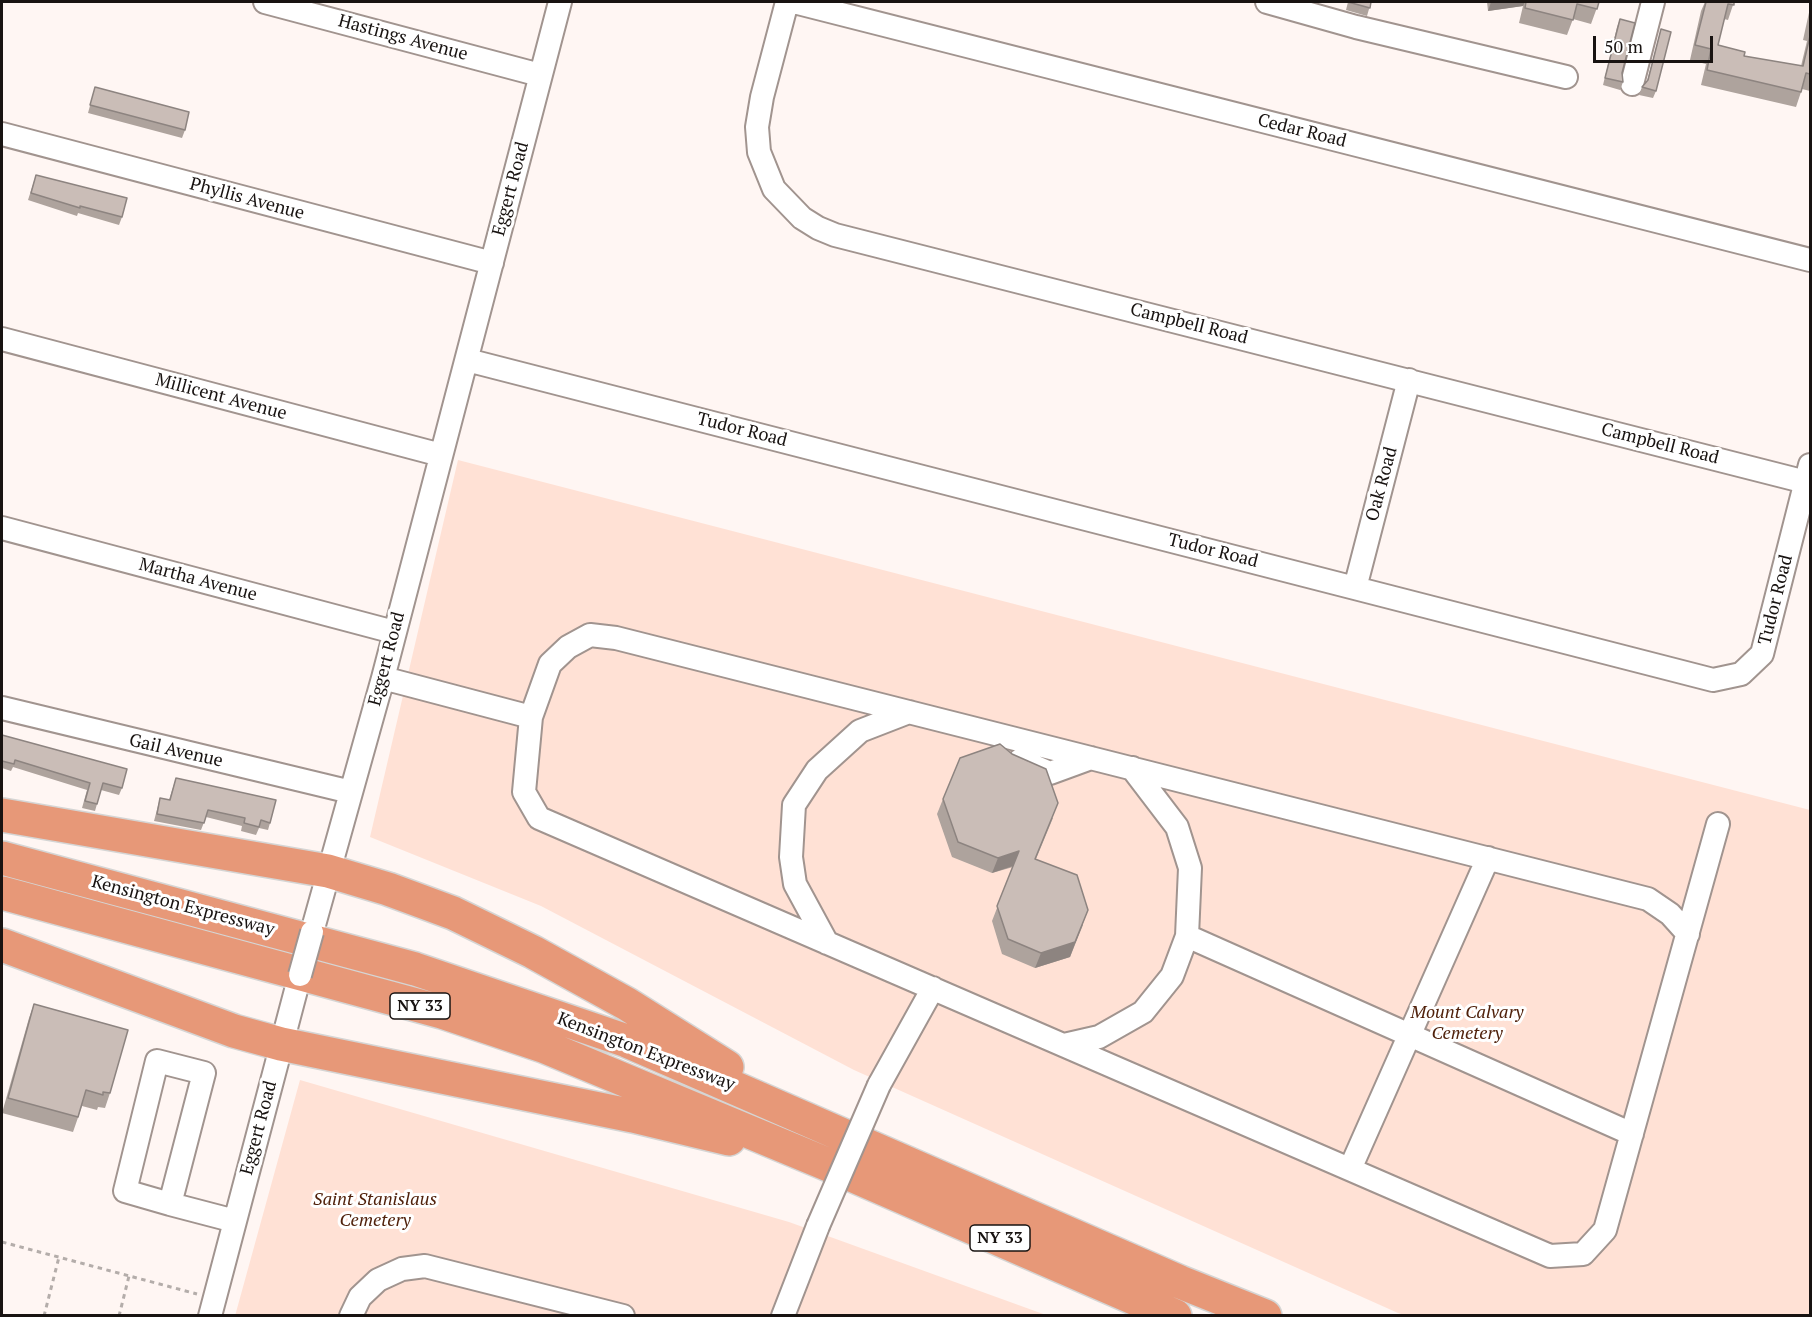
<!DOCTYPE html>
<style>
body{margin:0}
#map{position:relative;width:1812px;height:1317px;overflow:hidden;background:#fff6f3;font-family:"PT Serif",serif}
canvas{display:block}
.frame{position:absolute;inset:0;border:3px solid #181311;pointer-events:none}
.scale{position:absolute;left:1593px;top:36px;width:120px;height:27px;box-sizing:border-box;border:3px solid #181311;border-top:0;padding-left:8px;font-size:18px;line-height:21px;white-space:nowrap;color:#181311;-webkit-text-stroke:4px #fff;paint-order:stroke}
</style>
<div id="map">
<canvas width="1812" height="1317"></canvas>
<div class="frame"></div>
<div class="scale">50 m</div>
</div>
<script>
const context = document.querySelector('canvas').getContext('2d');
context.lineJoin = 'round';
function fillPath(path, color) {
  context.fillStyle = color;
  context.fill(path, 'evenodd');
}
function toPath(rows) {
  const path = new Path2D();
  for (const r of rows) {
    path.moveTo(r[0], r[1]);
    for (let i = 2; i < r.length; i += 2) path.lineTo(r[i], r[i + 1]);
  }
  return path;
}
function strokePath(path, color, width, dash) {
  context.strokeStyle = color;
  context.lineWidth = width;
  context.lineCap = dash ? 'butt' : 'round';
  context.setLineDash(dash || []);
  context.stroke(path);
}
function label(font, color, halo, rows, align = 'center') {
  context.font = font + ' "PT Serif",serif';
  context.lineWidth = 6;
  context.setLineDash([]);
  context.textBaseline = 'middle';
  context.strokeStyle = halo;
  context.fillStyle = color;
  for (const [text, x, y, turn = 0] of rows) {
    context.save();
    context.translate(x, y);
    context.rotate((+turn || 0) * Math.PI / 180);
    context.textAlign = isNaN(turn) ? turn : align;
    if (halo) context.strokeText(text, 0, 0);
    context.fillText(text, 0, 0);
    context.restore();
  }
}
fillPath(toPath([
 [458,460,1810,810,1810,1315,1408,1316,1398,1313,854,1070,541,906,370,837],
 [300,1080,789,1222,1046,1315,235,1316]
]), '#ffe1d5');
const minor = toPath([
 [265,2,540,75],
 [787,2,762,97,757,127,759,152,774,189,802,218,818,228,835,235,1806,482],
 [794,2,1810,260],
 [1267,2,1356,27,1566,77],
 [1632,84,1653,2],
 [2,134,492,263],
 [2,339,441,455],
 [467,360,1713,680,1741,674,1762,654,1810,465],
 [2,528,394,632],
 [1355,588,1409,380],
 [383,678,531,717],
 [2,708,351,792],
 [1020,760,1050,773,1091,758],
 [312,932,383,678,560,2],
 [1688,934,1670,914,1648,899,616,638,590,635,568,647,550,664,531,717,524,792,539,818,1550,1256,1583,1254,1605,1230,1718,824],
 [1187,936,1632,1134],
 [827,943,795,884,791,857,794,805,817,770,860,731,909,712],
 [1064,1045,1099,1037,1143,1012,1172,976,1187,936,1190,868,1177,827,1132,768],
 [879,1085,933,988],
 [1350,1169,1488,858],
 [170,1204,204,1073,157,1061,125,1191,170,1204,235,1221],
 [210,1316,300,975],
 [351,1316,360,1297,378,1280,402,1269,425,1266,623,1316],
 [783,1316,818,1226]
]);
const highway = toPath([
 [2,815,328,871,388,889,453,913,533,952,627,1004,727,1067],
 [2,858,415,969,627,1041,1180,1282,1265,1316],
 [2,893,442,1012,543,1046,824,1163,1175,1316],
 [2,945,234,1031,281,1044,633,1116,729,1139]
]);
strokePath(minor, '#a1948f', 26);
strokePath(highway, '#d5d5d4', 36);
strokePath(toPath([
 [2,1242,197,1294],
 [44,1316,59,1257],
 [119,1316,129,1276]
]), '#b4adaa', 3, [4.5, 4.5]);
strokePath(minor, '#fff', 22);
strokePath(highway, '#e79878', 33);
const minorBridge = toPath([
 [300,975,312,932],
 [818,1226,879,1085]
]);
strokePath(minorBridge, '#a1948f', 26, []);
strokePath(minorBridge, '#fff', 22);
fillPath(toPath([
 [1348,2,1371,2,1367,16,1346,10],
 [1487,2,1599,2,1591,24,1573,19,1567,35,1519,23,1523,6,1488,11],
 [1705,2,1734,2,1728,20,1724,19,1718,45,1744,56,1801,66,1807,41,1803,40,1810,8,1810,91,1802,89,1796,107,1701,85,1706,64,1690,60,1701,11],
 [1620,19,1622,73,1623,82,1620,90,1603,85,1617,27],
 [1661,29,1656,91,1653,98,1639,95,1642,87,1647,81],
 [95,87,185,130,182,138,88,113],
 [36,175,122,217,119,225,78,213,77,216,28,200],
 [2,735,122,788,119,795,101,790,95,811,82,808,87,790,13,767,11,771,2,768],
 [176,778,270,823,268,830,259,828,256,835,241,831,242,826,206,817,201,830,154,821,160,798,169,800],
 [943,799,1053,818,1036,859,1083,925,1070,957,1035,968,1002,954,992,921,1013,867,992,873,952,857,937,814],
 [34,1004,110,1093,105,1108,98,1107,97,1110,82,1106,73,1132,2,1113,29,1018]
]), '#aea39d');
fillPath(toPath([
 [1491,2,1525,2,1523,6,1488,11],
 [1019,851,1013,866,992,873,998,858],
 [1088,910,1070,957,1035,968,1041,953]
]), '#8d8480');
const building = toPath([
 [1348,2,1371,2,1370,8,1348,2],
 [1526,2,1599,2,1597,9,1577,4,1573,20,1525,8,1526,2],
 [1706,2,1734,2,1734,5,1728,4,1718,45,1745,52,1744,56,1803,66,1810,36,1810,74,1806,73,1801,92,1707,70,1711,49,1695,45,1706,2],
 [1620,19,1635,23,1622,73,1623,82,1605,78,1620,19],
 [1661,29,1671,32,1656,91,1642,87,1648,80,1661,29],
 [95,87,189,112,185,130,90,105,95,87],
 [36,175,127,198,122,217,80,206,80,208,31,193,36,175],
 [2,735,127,769,122,788,103,783,97,804,85,801,90,783,15,760,14,764,2,761,2,735],
 [1000,744,1012,754,1046,769,1058,803,1035,859,1077,875,1088,910,1075,942,1041,953,1008,939,997,906,1019,851,998,858,958,842,943,799,960,758,1000,744],
 [176,778,276,800,270,823,261,820,259,827,244,823,245,818,208,810,204,823,157,814,160,798,170,800,176,778],
 [34,1004,128,1030,110,1093,103,1092,103,1095,86,1090,78,1117,8,1098,34,1004]
]);
fillPath(building, '#cabdb7');
strokePath(building, '#8d8480', 1.5);
for (const [x, y, w] of [
 [420,1006,60],
 [1000,1238,60]
]) {
  const box = new Path2D();
  box.roundRect(x - w / 2, y - 13, w, 26, 4.5);
  context.fillStyle = '#fff';
  context.fill(box);
  strokePath(box, '#181311', 1.5);
}
label('bold 16px', '#181311', null, [
 ["NY 33",420,1006],
 ["NY 33",1000,1238]
]);
label('18px', '#181311', '#fff', [
 ["Hastings Avenue",403,38,15],
 ["Cedar Road",1302,131,14],
 ["Eggert Road",511,189,-75],
 ["Phyllis Avenue",247,199,15],
 ["Campbell Road",1189,324,14],
 ["Millicent Avenue",221,397,15],
 ["Tudor Road",742,430,14],
 ["Campbell Road",1660,444,14],
 ["Oak Road",1382,484,-75],
 ["Tudor Road",1213,551,14],
 ["Martha Avenue",198,580,15],
 ["Tudor Road",1776,600,-76],
 ["Eggert Road",387,659,-75],
 ["Gail Avenue",176,751,13],
 ["Kensington Expressway",183,906,15],
 ["Kensington Expressway",646,1052,21],
 ["Eggert Road",259,1128,-75]
]);
label('italic 18px', '#50210b', '#fff', [
 ["Mount Calvary",1467,1013],
 ["Cemetery",1467,1034],
 ["Saint Stanislaus",375,1200],
 ["Cemetery",375,1221]
]);
</script>
